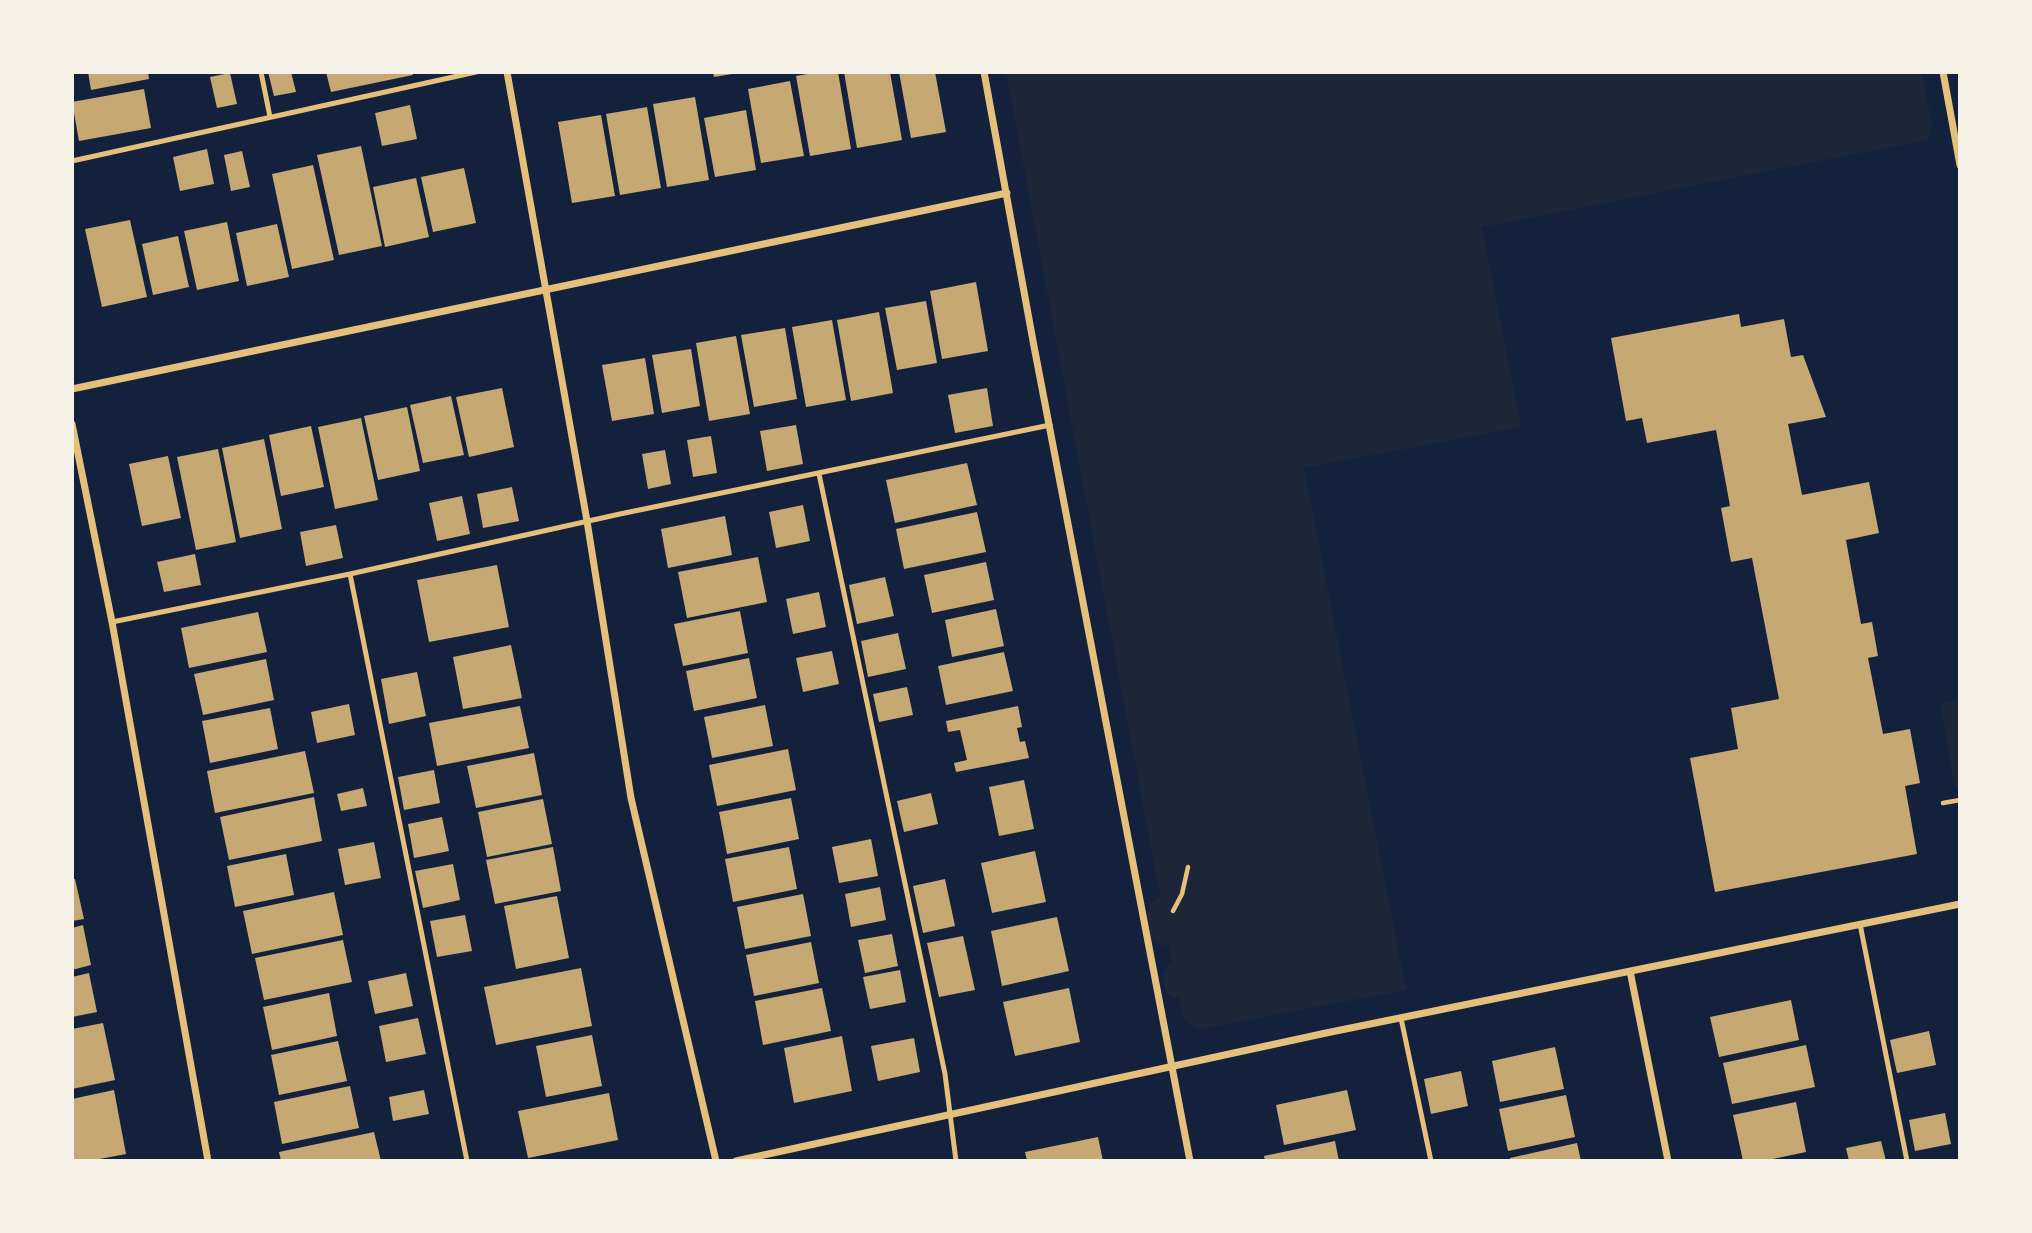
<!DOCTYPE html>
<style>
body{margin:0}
#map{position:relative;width:2032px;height:1233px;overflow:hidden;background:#14213d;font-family:Inter,sans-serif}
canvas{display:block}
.frame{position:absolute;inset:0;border:74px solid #f6f1e7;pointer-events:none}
</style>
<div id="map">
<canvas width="2032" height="1233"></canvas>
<div class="frame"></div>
</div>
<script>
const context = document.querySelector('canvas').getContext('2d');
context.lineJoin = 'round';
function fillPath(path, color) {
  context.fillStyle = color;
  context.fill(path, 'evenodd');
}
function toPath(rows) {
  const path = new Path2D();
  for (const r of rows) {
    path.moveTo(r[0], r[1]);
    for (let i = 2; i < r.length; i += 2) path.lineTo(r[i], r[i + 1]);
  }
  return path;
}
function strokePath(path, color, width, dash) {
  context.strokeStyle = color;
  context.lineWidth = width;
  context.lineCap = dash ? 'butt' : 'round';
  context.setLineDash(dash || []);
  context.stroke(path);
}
fillPath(toPath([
 [1006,72,1922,72,1932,125,1927,140,1482,227,1521,427,1304,468,1406,990,1200,1029,1191,1025,1184,1018,1178,997,1173,998,1165,992,1163,975,1169,965,1172,964,1169,945,1165,946,1155,941,1148,933,1146,920,1151,904,1160,896],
 [1960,699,1960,786,1955,787,1940,703]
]), '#1d2539');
fillPath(toPath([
 [88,72,148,72,149,79,91,90],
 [268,72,291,72,296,92,274,96],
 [326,72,412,72,413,75,331,92],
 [713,72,737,72,738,73,714,77],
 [818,72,838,72,851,149,810,156,796,76],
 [844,72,890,72,902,140,857,148],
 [899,72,935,72,946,132,911,138],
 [230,73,237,104,217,108,210,77],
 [790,81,804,156,761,163,748,89],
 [144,89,151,128,79,141,72,102],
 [695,97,709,180,667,187,653,104],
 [410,105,417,139,382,146,375,113],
 [647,107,661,188,620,195,606,114],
 [746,110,756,170,715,177,704,118],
 [601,115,615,196,572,203,558,122],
 [361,146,382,246,339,255,317,155],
 [207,149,214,184,180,191,173,157],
 [242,151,250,187,231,191,224,155],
 [313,165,334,260,292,269,272,174],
 [464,168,476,223,433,232,421,177],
 [416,178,429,237,385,247,373,187],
 [130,220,147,297,102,307,85,229],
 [227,222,239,281,197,290,184,231],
 [277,224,289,277,247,286,236,233],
 [178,236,189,287,153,295,142,244],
 [976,282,988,351,942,359,930,291],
 [926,301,937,363,897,370,885,308],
 [879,312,893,393,851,401,837,320],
 [1739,314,1741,327,1784,319,1791,357,1803,355,1826,417,1788,424,1802,495,1869,482,1879,533,1846,540,1861,624,1872,622,1878,656,1868,658,1883,734,1910,729,1920,783,1905,786,1917,854,1715,892,1690,758,1738,749,1731,708,1779,699,1752,558,1731,562,1721,508,1730,506,1716,430,1647,443,1642,418,1626,421,1611,338],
 [832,320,846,400,806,407,792,327],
 [785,328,797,399,754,407,741,335],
 [736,336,750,414,709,421,696,343],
 [691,349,700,406,662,413,652,355],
 [645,358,654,414,612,421,602,365],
 [502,388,514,447,469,457,456,397],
 [987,388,993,426,955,433,948,395],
 [451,396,464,455,423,463,410,405],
 [407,407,420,471,378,480,364,416],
 [361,418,378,500,335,509,318,427],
 [796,425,803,464,767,471,760,431],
 [311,426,324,487,281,496,269,435],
 [711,436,717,473,693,477,687,440],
 [264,439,282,529,240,538,222,448],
 [218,449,236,542,196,550,177,457],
 [665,450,671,484,648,489,642,454],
 [168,456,181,518,142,526,129,464],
 [967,463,977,505,895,523,886,480],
 [512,487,519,521,483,528,477,494],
 [462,496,470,534,437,541,429,503],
 [803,505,810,541,776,548,769,512],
 [977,512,986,552,904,569,896,529],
 [725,516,732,555,668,568,661,529],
 [336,525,343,558,306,566,300,532],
 [195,554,201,585,164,592,157,562],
 [758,557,767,602,687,618,678,572],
 [986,562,994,600,932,613,924,575],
 [497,565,509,627,429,642,417,580],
 [885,577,894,616,857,624,849,585],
 [819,592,826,627,793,634,786,599],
 [996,609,1004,646,952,657,945,620],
 [740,611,748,653,683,666,674,624],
 [258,612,267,652,189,668,181,628],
 [898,633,906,669,868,677,861,641],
 [511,645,522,698,463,709,453,657],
 [832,651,839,684,803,692,796,658],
 [1004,652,1013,691,946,705,938,666],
 [749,658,757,698,694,711,686,671],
 [266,659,274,700,203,715,194,674],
 [417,672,426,716,389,724,381,679],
 [907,687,913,715,879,722,873,694],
 [349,704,355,735,317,743,311,712],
 [765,705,773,746,712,758,704,717],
 [520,706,529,748,437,766,429,723],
 [1018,706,1022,727,1017,728,1020,742,1025,741,1029,758,956,772,954,763,967,760,960,730,948,732,946,721],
 [270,708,278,749,210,763,202,721],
 [788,749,796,790,717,806,709,765],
 [305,751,314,793,215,813,207,771],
 [534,753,542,795,476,808,467,766],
 [434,770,440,803,404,810,398,777],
 [1024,780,1034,829,999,836,989,787],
 [363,788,367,806,341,811,337,794],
 [931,793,938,824,904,832,897,801],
 [314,797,322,841,229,860,220,817],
 [791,798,799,839,727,854,719,812],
 [543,799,552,844,487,857,478,812],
 [442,817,449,851,414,858,408,824],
 [871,839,878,876,839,883,832,847],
 [374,842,381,878,345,885,338,849],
 [553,847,561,891,495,904,486,860],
 [789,847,797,889,733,902,725,859],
 [1035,851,1046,902,992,913,981,863],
 [286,854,294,895,235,907,227,866],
 [453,864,460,900,423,908,415,871],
 [72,879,75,879,84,919,72,921],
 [945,879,955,926,923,933,913,886],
 [880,887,886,920,851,927,845,894],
 [334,892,343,935,252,954,243,911],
 [803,894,811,936,745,949,737,907],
 [557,896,569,958,516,969,504,906],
 [465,915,472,951,437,957,430,921],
 [1057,917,1069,971,1002,986,991,931],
 [83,925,91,965,72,970,72,928],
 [892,934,898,966,865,973,858,940],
 [963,936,975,990,939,997,927,943],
 [343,940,352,982,264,1000,255,958],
 [811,942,819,983,754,996,746,955],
 [581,968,592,1026,496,1045,484,987],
 [900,970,906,1002,870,1009,863,977],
 [89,973,97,1012,72,1017,72,977],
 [406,973,413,1006,375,1014,368,981],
 [822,988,831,1031,763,1045,755,1001],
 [1069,988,1080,1042,1015,1056,1003,1002],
 [329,993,337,1036,272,1050,263,1007],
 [1791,1000,1799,1040,1719,1057,1710,1017],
 [418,1018,426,1054,386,1062,379,1026],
 [103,1023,115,1080,72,1089,72,1029],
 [1929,1031,1936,1065,1897,1073,1890,1040],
 [592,1035,602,1086,546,1097,536,1046],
 [842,1036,852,1091,794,1103,784,1048],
 [914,1038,920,1072,878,1081,871,1046],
 [338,1041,347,1081,279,1095,271,1055],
 [1806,1045,1815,1087,1732,1104,1723,1063],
 [1555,1047,1564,1089,1500,1102,1492,1061],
 [1461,1071,1468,1106,1431,1114,1424,1079],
 [350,1086,359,1128,282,1144,274,1102],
 [114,1090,126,1154,89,1161,72,1161,72,1099],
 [424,1090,429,1114,393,1121,389,1097],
 [1347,1090,1356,1130,1284,1145,1276,1105],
 [609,1093,618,1140,528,1158,518,1111],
 [1566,1095,1575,1137,1508,1151,1499,1109],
 [1796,1102,1806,1152,1763,1161,1743,1161,1733,1115],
 [1945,1113,1951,1144,1915,1151,1909,1120],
 [374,1132,381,1161,281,1161,279,1152],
 [1098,1137,1103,1161,1027,1161,1025,1152],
 [1335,1141,1339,1161,1265,1161,1264,1156],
 [1881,1141,1886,1161,1849,1161,1846,1148],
 [1577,1143,1581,1161,1511,1161,1510,1158]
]), '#c6a872');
strokePath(toPath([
 [1943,803,1960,800],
 [1173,911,1182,894,1188,867]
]), '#e5c07b', 4.5);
strokePath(toPath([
 [261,72,270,117],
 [72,161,476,72],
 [819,474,945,1074,956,1161],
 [350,574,467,1161],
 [112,622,350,574,620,514,1050,425],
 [1860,924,1907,1161],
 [1401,1018,1431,1161]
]), '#e5c07b', 5);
strokePath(toPath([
 [507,72,587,521,631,798,716,1161],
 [984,72,1033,341,1190,1161],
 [1943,72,1960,165],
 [72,389,1007,193],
 [72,424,112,622,208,1161],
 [1630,971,1668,1161],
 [736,1161,1326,1033,1960,904]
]), '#e5c07b', 7);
</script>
